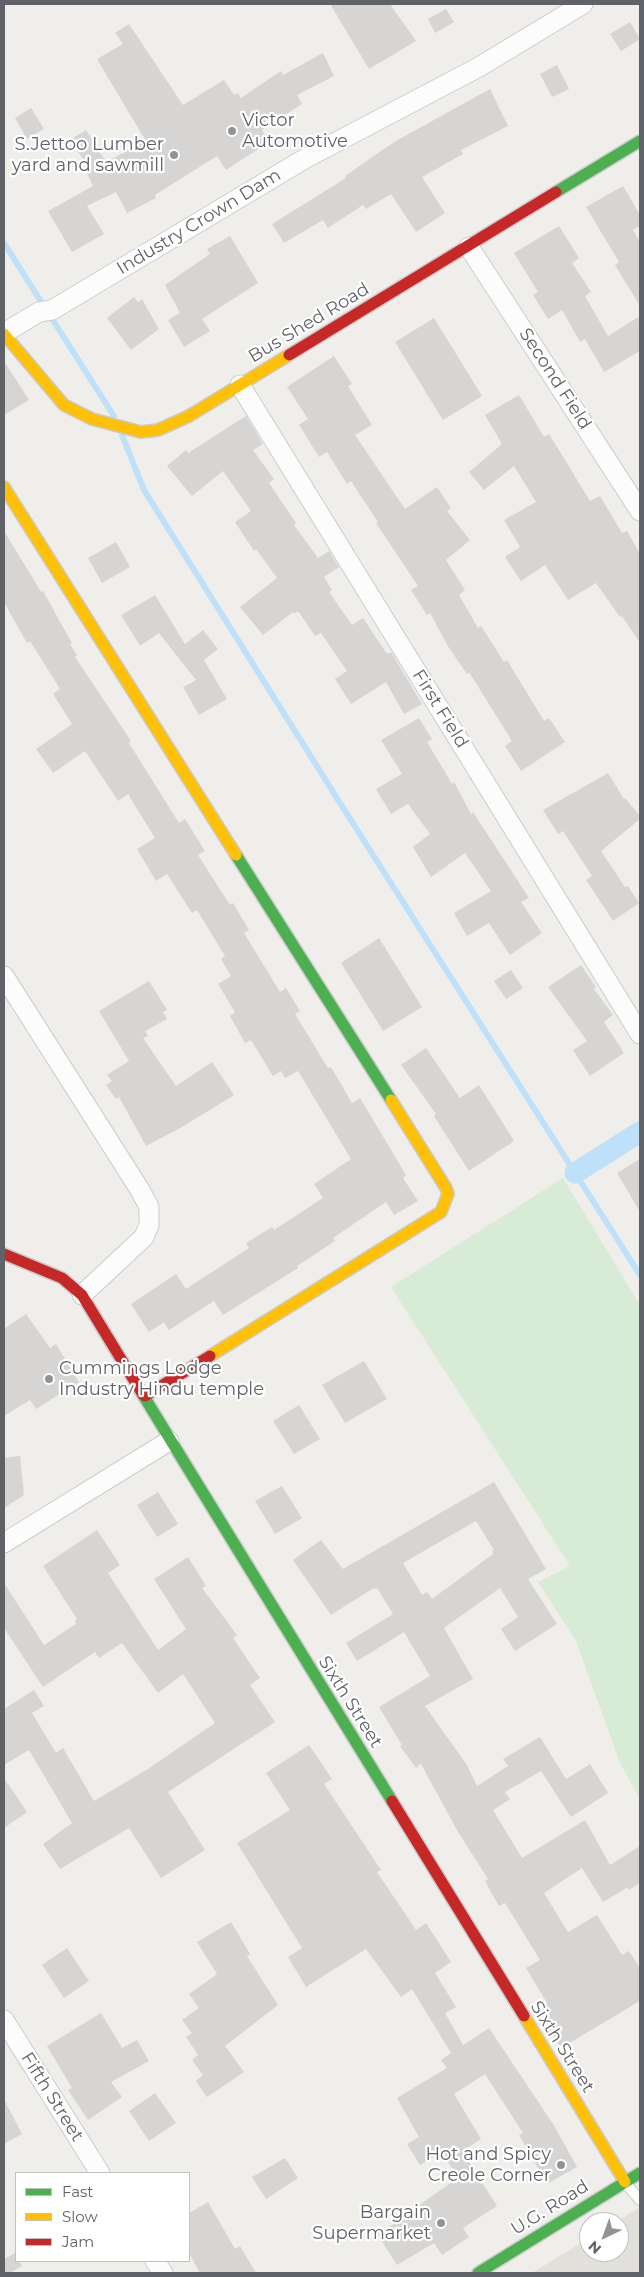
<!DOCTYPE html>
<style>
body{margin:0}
#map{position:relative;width:644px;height:2277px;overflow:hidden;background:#efeeea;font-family:Montserrat,sans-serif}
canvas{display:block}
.frame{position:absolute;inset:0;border:5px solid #5f6368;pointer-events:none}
.legend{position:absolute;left:15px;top:2172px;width:175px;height:90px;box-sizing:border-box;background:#fff;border:1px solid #bfc1c3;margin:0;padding:6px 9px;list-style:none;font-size:15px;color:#5f6368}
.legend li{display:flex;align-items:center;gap:10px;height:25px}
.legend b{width:25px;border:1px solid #bfc1c3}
.north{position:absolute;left:579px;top:2212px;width:50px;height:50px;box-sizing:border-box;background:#fff;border:1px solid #bfc1c3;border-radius:50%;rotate:222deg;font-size:14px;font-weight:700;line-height:20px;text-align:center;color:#5f6368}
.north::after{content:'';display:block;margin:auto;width:18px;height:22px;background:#919496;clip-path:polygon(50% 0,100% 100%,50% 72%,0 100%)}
</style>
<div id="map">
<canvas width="644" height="2277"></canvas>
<div class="frame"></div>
<ul class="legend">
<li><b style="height:6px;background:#4caf50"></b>Fast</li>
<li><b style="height:6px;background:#ffc107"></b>Slow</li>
<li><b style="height:6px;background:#c62828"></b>Jam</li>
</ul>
<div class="north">N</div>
</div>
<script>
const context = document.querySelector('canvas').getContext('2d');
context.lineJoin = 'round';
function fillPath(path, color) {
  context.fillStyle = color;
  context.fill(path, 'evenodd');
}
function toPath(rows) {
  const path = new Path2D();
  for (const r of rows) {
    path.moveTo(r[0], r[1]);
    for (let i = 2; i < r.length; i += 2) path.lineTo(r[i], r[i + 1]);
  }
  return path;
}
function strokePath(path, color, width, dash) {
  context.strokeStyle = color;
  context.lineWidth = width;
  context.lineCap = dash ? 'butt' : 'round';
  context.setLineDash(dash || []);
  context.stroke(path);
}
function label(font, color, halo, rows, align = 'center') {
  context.font = font + ' Montserrat,sans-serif';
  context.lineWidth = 4.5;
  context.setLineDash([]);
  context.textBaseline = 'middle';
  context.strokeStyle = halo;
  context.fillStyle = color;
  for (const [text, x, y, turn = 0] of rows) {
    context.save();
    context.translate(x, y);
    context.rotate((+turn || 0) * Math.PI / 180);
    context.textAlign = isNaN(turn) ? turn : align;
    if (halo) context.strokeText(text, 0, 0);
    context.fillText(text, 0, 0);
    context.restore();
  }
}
fillPath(toPath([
 [640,2207,640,2273,532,2273,589,2238,589,2252,619,2252,619,2222,616,2222]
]), '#e2e0da');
fillPath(toPath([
 [563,1178,640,1305,640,1799,620,1763,576,1641,538,1582,570,1566,391,1287]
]), '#d8ebd6');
strokePath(toPath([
 [4,243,40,300],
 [49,314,114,416],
 [122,435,144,490,340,803,640,1275]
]), '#bfe0f9', 6);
strokePath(toPath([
 [575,1173,640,1132]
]), '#bfe0f9', 21);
fillPath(toPath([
 [330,4,390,4,416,41,369,69],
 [446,9,454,22,435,33,428,19],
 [630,22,640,39,621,51,610,34],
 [129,24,183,105,224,80,234,95,238,93,241,98,281,71,283,75,323,53,334,76,297,95,302,104,262,130,269,142,226,170,217,156,155,195,156,198,127,213,116,192,87,206,104,234,72,252,48,211,93,186,85,169,89,168,70,140,86,130,106,162,146,141,97,59,123,44,115,33],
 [557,65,569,89,552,97,540,74],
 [490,89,508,126,461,150,463,154,422,177,445,213,416,232,391,194,366,209,363,205,328,228,323,220,284,243,272,224,346,178,345,176,394,142],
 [31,108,44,129,27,139,15,118],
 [623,186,640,215,640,226,633,230,640,242,640,306,615,265,619,262,586,207],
 [559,226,579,258,572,263,591,292,585,296,608,336,640,316,640,351,604,372,585,339,580,342,562,310,548,319,533,295,538,292,514,253],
 [230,236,258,283,202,319,210,331,184,347,168,320,180,313,165,285,210,254,207,249],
 [134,297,138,302,142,299,159,329,131,350,107,318],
 [434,318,482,396,443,420,395,342],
 [334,356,352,384,348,386,372,425,355,435,405,509,437,487,451,508,447,511,470,540,446,560,465,590,459,595,478,628,481,626,504,662,507,660,544,721,549,718,565,742,521,771,505,746,512,741,469,672,467,674,449,648,430,613,427,615,411,590,418,586,376,523,378,522,351,481,347,484,327,452,319,457,299,425,308,419,287,387],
 [4,361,29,400,4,415],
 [519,395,544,437,549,434,590,501,600,496,622,533,627,531,640,554,640,643,622,616,620,617,596,583,568,600,545,565,521,581,505,557,520,547,504,520,536,502,514,466,484,490,469,472,502,444,485,415],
 [246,416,263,444,253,450,274,479,269,483,296,523,294,525,318,558,329,551,339,567,324,577,332,590,329,592,352,625,363,618,387,654,391,652,422,704,404,714,386,682,351,704,335,679,347,671,321,633,315,636,298,611,294,614,293,612,263,635,240,607,277,578,256,549,254,551,235,522,251,511,223,471,192,496,167,466,186,450,188,453],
 [4,531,41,592,43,591,72,643,70,644,77,655,75,657,131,741,129,743,179,823,185,819,205,851,198,855,230,905,233,903,249,930,244,933,280,992,286,988,300,1011,295,1014,328,1068,331,1067,352,1103,360,1098,406,1175,403,1178,418,1201,394,1215,386,1202,333,1238,335,1241,297,1266,298,1268,223,1315,214,1301,169,1330,164,1322,149,1332,131,1304,176,1274,186,1289,249,1248,246,1243,272,1227,274,1230,323,1198,314,1184,351,1159,298,1071,285,1078,281,1071,273,1076,251,1040,245,1043,230,1016,235,1012,218,984,231,976,221,959,225,956,197,910,192,913,167,874,156,881,137,849,155,838,128,794,118,801,85,751,53,773,36,749,72,724,53,694,60,689,30,641,27,643,4,602],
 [116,542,130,567,102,583,88,558],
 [155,595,185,644,203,630,218,649,204,660,227,699,199,715,183,687,196,680,159,633,140,646,121,615],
 [419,718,432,739,427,742,452,784,454,782,471,814,473,812,529,898,521,902,542,933,510,955,489,923,467,936,454,913,491,891,465,853,431,877,413,847,430,834,408,804,391,814,376,789,402,774,381,740],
 [608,773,624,799,625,798,640,816,640,819,601,851,625,887,628,886,639,903,613,921,586,880,592,876,563,831,558,834,543,810],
 [379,938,422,1007,383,1031,341,963],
 [581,965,596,987,594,989,613,1015,604,1022,624,1053,590,1076,573,1050,587,1041,548,987],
 [511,970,523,988,506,999,494,981],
 [149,981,167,1010,163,1012,167,1019,145,1031,148,1036,143,1038,176,1086,212,1062,234,1095,182,1127,146,1146,119,1097,116,1099,106,1085,112,1081,107,1075,129,1061,99,1011],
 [426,1048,460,1098,479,1085,514,1141,469,1171,434,1116,436,1114,401,1065],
 [640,1159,640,1212,617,1173],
 [26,1314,50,1348,56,1344,79,1382,36,1409,30,1400,4,1416,4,1329],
 [364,1361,387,1399,345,1423,322,1385],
 [299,1405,320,1439,294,1454,273,1421],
 [20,1456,24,1495,4,1508,4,1458],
 [494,1482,546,1569,528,1579,557,1624,515,1651,501,1629,518,1617,500,1588,444,1628,473,1679,425,1706,467,1765,477,1786,508,1766,503,1759,540,1737,566,1779,590,1764,608,1793,571,1817,541,1771,505,1792,510,1799,493,1810,522,1858,585,1820,610,1865,640,1846,640,1883,629,1890,628,1887,603,1902,582,1868,544,1893,568,1932,597,1915,622,1955,629,1951,640,1968,640,2001,561,2048,538,2010,547,2003,526,1968,540,1960,505,1903,499,1906,485,1881,488,1879,458,1832,421,1764,416,1768,400,1746,402,1745,379,1707,430,1676,404,1632,357,1661,346,1643,393,1614,377,1588,372,1589,331,1615,293,1560,321,1540,343,1569],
 [476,1521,494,1550,492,1551,493,1554,432,1599,427,1592,422,1595,403,1563],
 [282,1486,302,1518,275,1534,255,1501],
 [158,1492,178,1524,157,1537,137,1505],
 [97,1530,120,1565,108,1573,158,1650,186,1629,154,1579,188,1557,206,1586,202,1588,237,1635,233,1638,260,1678,250,1685,275,1722,168,1792,205,1850,161,1878,129,1828,60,1869,43,1844,72,1823,29,1750,4,1765,4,1709,34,1690,44,1706,32,1713,56,1753,63,1748,94,1801,148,1769,215,1723,183,1674,158,1693,122,1643,99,1658,95,1652,43,1687,4,1628,4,1583,44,1645,76,1624,75,1621,77,1619,43,1566],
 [309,1745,332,1779,324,1784,381,1870,377,1872,416,1930,426,1923,451,1962,435,1973,456,2007,445,2013,463,2045,489,2028,553,2124,577,2167,547,2184,519,2135,523,2133,485,2074,454,2094,481,2139,467,2148,469,2151,464,2154,497,2206,463,2228,469,2237,442,2255,434,2243,397,2265,377,2234,413,2212,412,2210,458,2178,442,2152,420,2165,407,2144,419,2137,397,2098,447,2068,441,2060,451,2053,412,1989,401,1997,366,1949,306,1987,288,1957,302,1948,237,1843,290,1810,266,1773],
 [4,1778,27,1812,4,1828],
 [231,1922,250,1954,247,1956,278,2005,225,2046,244,2072,207,2097,196,2081,203,2075,192,2060,198,2055,186,2037,192,2033,182,2020,199,2008,189,1994,217,1974,197,1942],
 [67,1948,89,1981,64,1998,42,1965],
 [101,2013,122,2048,137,2040,149,2061,111,2082,122,2097,88,2120,68,2090,72,2088,47,2046],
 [155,2093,176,2123,149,2141,129,2111],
 [4,2099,22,2134,4,2144],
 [285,2158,298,2178,266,2199,252,2177],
 [208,2202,235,2249,240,2246,256,2273,200,2273,189,2253,189,2213],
 [15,2253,16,2261,19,2261,22,2266,10,2273,4,2273,4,2259]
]), '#d6d5d3');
const lane = toPath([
 [626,2184,640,2200]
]);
const street = toPath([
 [469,247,640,511],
 [4,333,39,312,52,310,306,158,479,67,583,4],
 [240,385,640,1034],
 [4,976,140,1190,149,1207,149,1225,144,1237,82,1295],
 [4,1543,169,1441],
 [4,2020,100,2173],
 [155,2261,163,2273]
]);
const fast = toPath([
 [556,192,640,141],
 [236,855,391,1100],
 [143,1395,392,1801],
 [478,2273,640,2173]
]);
const slow = toPath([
 [4,334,64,405,92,419,141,432,158,430,189,416,289,355],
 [4,487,236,855],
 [210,1356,441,1212,448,1194,446,1188,391,1100],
 [524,2016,625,2182]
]);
const jam = toPath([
 [289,355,556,192],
 [4,1254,62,1278,82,1295,143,1395],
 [145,1396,210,1356],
 [392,1801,524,2016]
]);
strokePath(lane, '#cbcccc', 12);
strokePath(street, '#cbcccc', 21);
strokePath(fast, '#cacacb', 14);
strokePath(slow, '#cacacb', 14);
strokePath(jam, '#cacacb', 14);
strokePath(lane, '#fdfcfc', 10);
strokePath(street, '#fdfcfc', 19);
strokePath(fast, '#4caf50', 11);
strokePath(slow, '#ffc107', 11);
strokePath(jam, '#c62828', 11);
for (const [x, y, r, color] of [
 [232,131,5,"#919496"],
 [174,155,5,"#919496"],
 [49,1379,5,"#919496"],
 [561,2165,5,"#919496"],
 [441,2223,5,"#919496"]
]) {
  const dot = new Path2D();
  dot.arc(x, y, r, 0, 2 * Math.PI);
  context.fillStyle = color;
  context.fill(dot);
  strokePath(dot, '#fff', 2);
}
label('18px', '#5f6368', '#fff', [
 ["Victor",242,121,"left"],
 ["Automotive",242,142,"left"],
 ["S.Jettoo Lumber",164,145],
 ["yard and sawmill",164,166],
 ["Cummings Lodge",59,1369,"left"],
 ["Industry Hindu temple",59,1390,"left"],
 ["Hot and Spicy",551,2155],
 ["Creole Corner",551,2176],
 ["Bargain",431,2213],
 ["Supermarket",431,2234]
], 'right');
label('18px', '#5f6368', '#fff', [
 ["Industry Crown Dam",199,222,-31],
 ["Bus Shed Road",309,323,-31],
 ["Second Field",555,379,57],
 ["First Field",440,709,58],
 ["Sixth Street",350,1702,58],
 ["Sixth Street",562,2047,58],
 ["Fifth Street",52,2097,58],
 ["U.G. Road",550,2208,-32]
]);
</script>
